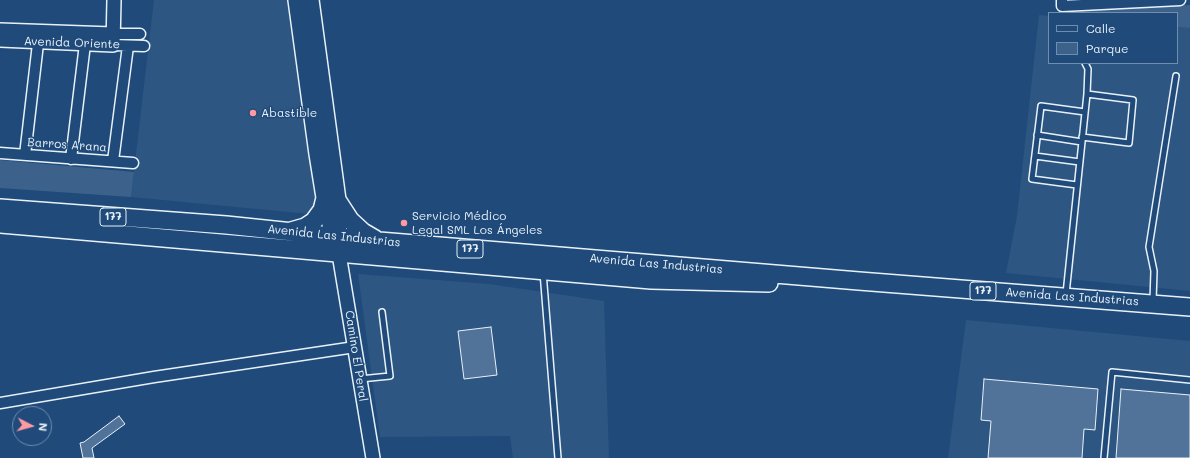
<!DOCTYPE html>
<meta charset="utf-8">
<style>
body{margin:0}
#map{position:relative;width:1190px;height:458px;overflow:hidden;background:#1f4a7a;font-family:Mali,sans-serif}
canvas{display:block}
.legend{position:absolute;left:1048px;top:12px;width:130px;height:52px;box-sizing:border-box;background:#1f4a7a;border:1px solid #6f8dac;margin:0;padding:5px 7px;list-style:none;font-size:12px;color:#e8f1f8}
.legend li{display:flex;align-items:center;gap:8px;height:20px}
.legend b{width:20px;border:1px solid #6f8dac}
.north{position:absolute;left:12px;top:406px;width:40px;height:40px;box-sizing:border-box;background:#1f4a7a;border:1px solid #6f8dac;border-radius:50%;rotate:96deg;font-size:11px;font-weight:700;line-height:16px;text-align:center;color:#e8f1f8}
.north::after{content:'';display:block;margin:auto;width:14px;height:18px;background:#ff9aa2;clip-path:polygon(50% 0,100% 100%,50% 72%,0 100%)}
</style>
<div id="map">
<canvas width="1190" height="458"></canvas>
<ul class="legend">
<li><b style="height:5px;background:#1f4a7a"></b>Calle</li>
<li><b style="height:11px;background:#3c628c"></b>Parque</li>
</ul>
<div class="north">N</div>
</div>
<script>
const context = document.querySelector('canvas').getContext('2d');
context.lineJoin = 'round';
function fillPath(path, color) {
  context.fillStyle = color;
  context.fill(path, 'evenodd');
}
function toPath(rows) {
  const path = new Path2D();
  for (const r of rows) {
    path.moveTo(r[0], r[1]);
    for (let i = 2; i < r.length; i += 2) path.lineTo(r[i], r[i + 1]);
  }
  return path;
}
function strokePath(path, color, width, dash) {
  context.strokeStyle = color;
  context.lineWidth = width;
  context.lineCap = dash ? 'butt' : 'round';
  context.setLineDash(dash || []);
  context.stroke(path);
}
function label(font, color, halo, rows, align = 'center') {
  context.font = font + ' Mali,sans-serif';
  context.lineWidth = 3;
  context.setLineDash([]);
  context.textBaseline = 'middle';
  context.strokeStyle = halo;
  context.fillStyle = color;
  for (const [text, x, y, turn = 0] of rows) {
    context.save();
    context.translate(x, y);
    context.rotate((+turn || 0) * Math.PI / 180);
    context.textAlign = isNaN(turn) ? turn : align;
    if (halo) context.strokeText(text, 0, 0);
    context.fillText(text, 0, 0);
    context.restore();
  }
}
fillPath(toPath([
 [154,0,289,0,316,205,310,214,131,197],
 [1039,15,1049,16,1049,63,1177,63,1177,27,1190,28,1190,291,1006,273,1017,216],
 [358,274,489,284,604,301,609,458,513,458,510,436,380,437],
 [966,320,1190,341,1190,458,948,458]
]), '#2e5683');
fillPath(toPath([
 [1190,5,1190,28,1177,27,1177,13,1069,13,1069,11],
 [0,160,134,172,131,197,0,188]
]), '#3c628c');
const building = toPath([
 [491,327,497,375,464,379,458,331,491,327],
 [984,379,1098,389,1095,430,1084,429,1082,458,988,458,991,421,981,420,984,379],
 [1121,389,1190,395,1190,458,1116,458,1121,389],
 [119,416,125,424,92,448,94,458,83,458,80,443,84,442,119,416]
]);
fillPath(building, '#517399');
strokePath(building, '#e8f1f8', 1);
const service = toPath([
 [1037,135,1082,142],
 [1082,137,1129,143,1133,100,1087,94],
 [1035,156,1080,162],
 [1077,185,1032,179,1041,106,1085,112],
 [543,272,558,458],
 [1066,294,1087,94,1088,69,1085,63],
 [1153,301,1154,271,1149,247,1176,76],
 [360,379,390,376,382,312],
 [1104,458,1112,372,1190,380]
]);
const minor = toPath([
 [1062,0,1062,6,1180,0],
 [112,34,140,34],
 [113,45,144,46],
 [0,153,133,163],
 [25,155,39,35],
 [71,159,85,44],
 [113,161,128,46],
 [0,403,154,377,355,347]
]);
const tertiary = toPath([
 [0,30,112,34],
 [0,40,113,45,114,0],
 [339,254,373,458]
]);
const primary = toPath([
 [297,0,318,154,327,210,331,224],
 [310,0,337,200,338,248],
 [337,200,350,220,363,232,375,239],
 [0,208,226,225,379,241,859,281,1190,307],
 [0,224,651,280,769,283],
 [291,231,305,227,314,221,322,210,325,198]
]);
strokePath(service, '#e8f1f8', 8);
strokePath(minor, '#e8f1f8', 13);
strokePath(tertiary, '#e8f1f8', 16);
strokePath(primary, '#e8f1f8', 20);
strokePath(service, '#1f4a7a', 5);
strokePath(minor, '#1f4a7a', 10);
strokePath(tertiary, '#1f4a7a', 13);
strokePath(primary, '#1f4a7a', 17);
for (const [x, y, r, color] of [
 [253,113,4,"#ff9aa2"],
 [404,223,4,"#ff9aa2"]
]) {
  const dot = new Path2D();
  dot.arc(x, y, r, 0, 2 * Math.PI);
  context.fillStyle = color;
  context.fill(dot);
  strokePath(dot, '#1f4a7a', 1.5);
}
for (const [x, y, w] of [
 [113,217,26],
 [470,249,26],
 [983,291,26]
]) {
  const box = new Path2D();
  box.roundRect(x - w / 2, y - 9, w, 18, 3);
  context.fillStyle = '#1f4a7a';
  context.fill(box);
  strokePath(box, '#e8f1f8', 1);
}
label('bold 11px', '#e8f1f8', null, [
 ["177",113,217],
 ["177",470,249],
 ["177",983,291]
]);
label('12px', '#e8f1f8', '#1f4a7a', [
 ["Avenida Oriente",72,43,2],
 ["Barros Arana",67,145,4],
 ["Avenida Las Industrias",334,236,6],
 ["Avenida Las Industrias",656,264,5],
 ["Avenida Las Industrias",1072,297,4],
 ["Camino El Peral",356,356,81]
]);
label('12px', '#e8f1f8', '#1f4a7a', [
 ["Abastible",261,113],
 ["Servicio Médico",412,216],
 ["Legal SML Los Ángeles",412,230]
], 'left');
</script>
